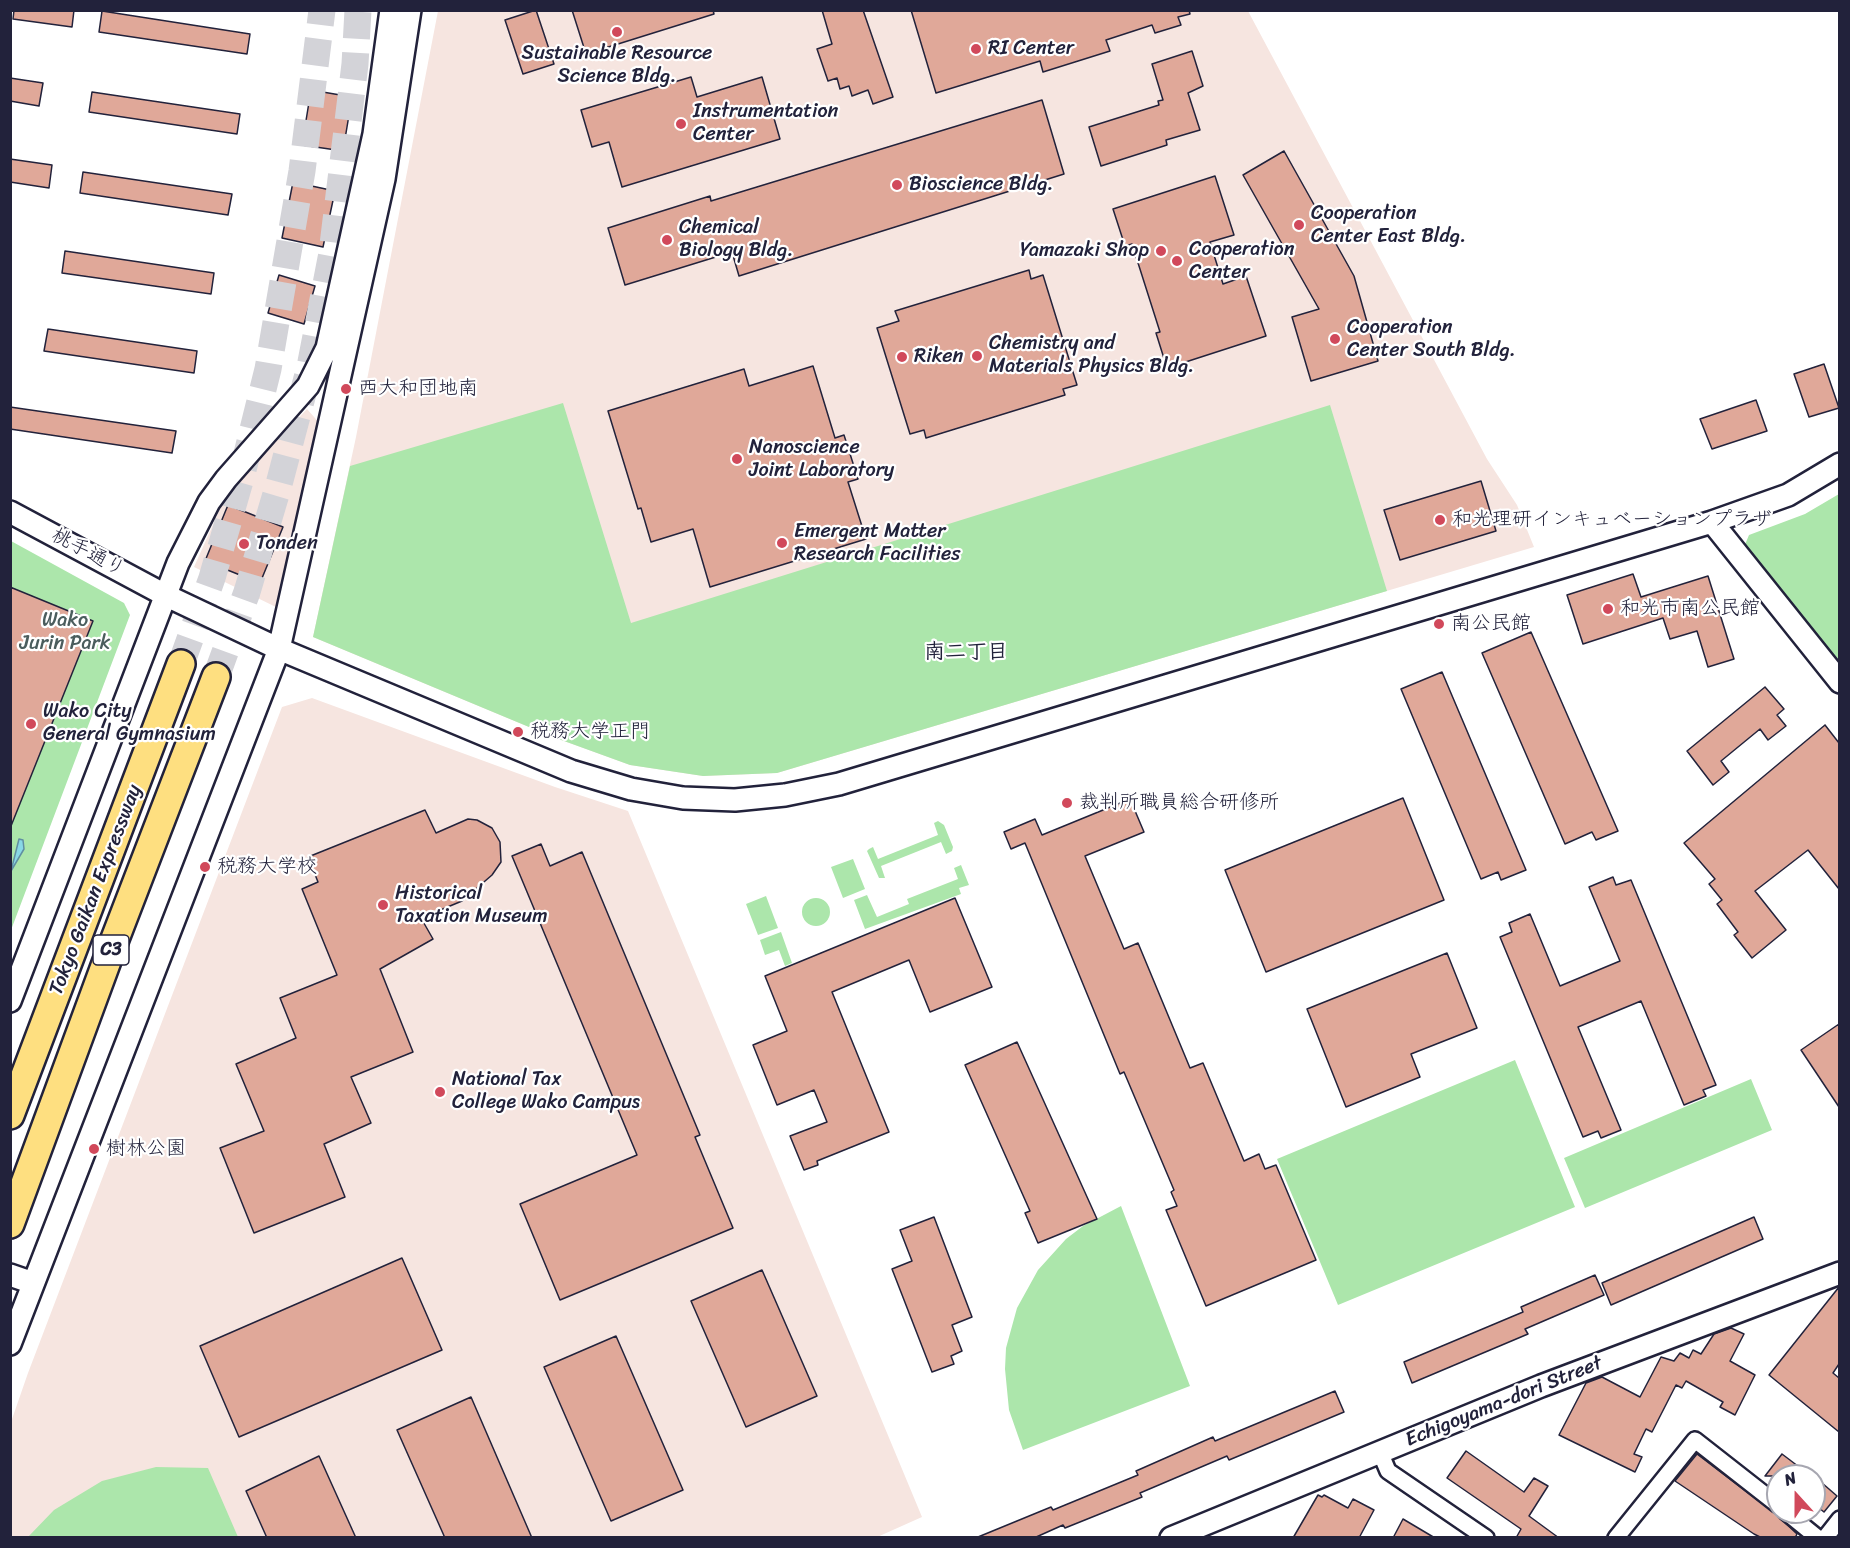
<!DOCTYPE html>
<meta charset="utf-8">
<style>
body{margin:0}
#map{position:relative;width:1850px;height:1548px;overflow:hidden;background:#fff;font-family:Sriracha,sans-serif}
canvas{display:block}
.frame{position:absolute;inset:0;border:12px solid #22223b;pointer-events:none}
.north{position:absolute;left:1766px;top:1464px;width:60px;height:60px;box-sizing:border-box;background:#fff;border:2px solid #a7a7b1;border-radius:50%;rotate:339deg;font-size:16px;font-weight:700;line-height:24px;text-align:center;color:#22223b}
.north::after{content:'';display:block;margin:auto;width:21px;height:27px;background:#d1495b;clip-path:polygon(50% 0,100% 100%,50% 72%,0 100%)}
</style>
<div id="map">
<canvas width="1850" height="1548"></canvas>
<div class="frame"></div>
<div class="north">N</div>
</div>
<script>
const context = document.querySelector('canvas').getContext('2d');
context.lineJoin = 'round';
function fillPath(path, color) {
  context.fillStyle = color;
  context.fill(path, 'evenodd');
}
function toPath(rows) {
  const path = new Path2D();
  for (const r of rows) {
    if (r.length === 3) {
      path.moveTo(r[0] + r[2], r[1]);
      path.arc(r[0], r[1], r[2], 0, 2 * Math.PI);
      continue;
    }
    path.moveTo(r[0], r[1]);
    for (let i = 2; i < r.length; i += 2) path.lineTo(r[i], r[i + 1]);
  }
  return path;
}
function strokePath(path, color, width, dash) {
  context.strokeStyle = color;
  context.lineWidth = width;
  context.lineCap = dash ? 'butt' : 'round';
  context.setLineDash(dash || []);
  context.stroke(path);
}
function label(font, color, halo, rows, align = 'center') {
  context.font = font + ' Sriracha,"Klee One",sans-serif';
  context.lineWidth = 4.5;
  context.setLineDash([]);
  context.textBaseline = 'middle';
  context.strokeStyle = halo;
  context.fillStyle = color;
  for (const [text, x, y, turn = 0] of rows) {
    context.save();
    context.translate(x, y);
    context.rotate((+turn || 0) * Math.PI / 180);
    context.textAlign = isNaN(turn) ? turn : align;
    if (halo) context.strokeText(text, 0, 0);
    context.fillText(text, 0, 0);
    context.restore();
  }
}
fillPath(toPath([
 [438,11,1248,11,1487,459,1517,505,1534,547,777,773,703,776,630,765,553,737,313,637,356,437],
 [307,409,322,426,280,609,194,567,228,491],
 [312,698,555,787,628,811,922,1517,875,1538,11,1538,11,1422,28,1373,282,707]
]), '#f6e5e0');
fillPath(toPath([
 [563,403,631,623,1330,405,1387,591,777,773,703,776,630,765,553,737,313,637,350,466],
 [1839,494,1839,664,1744,547,1749,535,1805,514],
 [11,541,124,603,130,615,11,930],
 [938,821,944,825,953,847,952,851,946,854,941,842,881,866,885,878,879,878,867,851,869,849,873,847,878,859,938,835,934,823],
 [853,859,865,889,843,898,831,867],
 [961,865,969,885,959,888,961,894,865,929,854,900,867,895,877,917,909,904,907,899,958,879,954,868],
 [766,896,778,928,758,935,746,904],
 [816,912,14],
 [781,932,792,963,785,966,779,950,765,955,760,940],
 [1515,1060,1575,1207,1338,1305,1277,1159],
 [1751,1079,1772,1130,1585,1208,1564,1158],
 [1121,1206,1190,1386,1023,1450,1009,1410,1005,1369,1006,1348,1017,1308,1038,1270,1066,1239,1083,1226],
 [156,1467,208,1468,238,1537,28,1537,54,1510,102,1481]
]), '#ace6ab');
const water = toPath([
 [19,839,23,840,24,849,11,871,19,839]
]);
fillPath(water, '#89d8e6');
strokePath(water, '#608fa2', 1.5);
const building = toPath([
 [14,10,74,10,72,27,13,19,14,10],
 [536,10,554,64,523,74,505,20,536,10],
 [572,10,713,10,714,14,586,54,572,10],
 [822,10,863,10,893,97,873,104,868,90,852,96,849,86,840,89,837,78,828,81,817,49,832,44,822,10],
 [911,10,1189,10,1190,14,1178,17,1181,25,1155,33,1152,25,1106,40,1110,51,1043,72,1040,61,936,93,911,10],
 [102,11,250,34,247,54,99,32,102,11],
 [1192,51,1203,86,1188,93,1200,130,1166,140,1167,145,1101,166,1089,127,1159,105,1158,101,1163,100,1152,64,1192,51],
 [691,77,697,97,762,77,780,139,622,187,609,142,592,147,581,110,691,77],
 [10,78,43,83,39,106,10,101,10,78],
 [311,90,352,97,343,151,302,145,311,90],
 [92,92,240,114,237,134,89,112,92,92],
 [1042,100,1064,174,739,276,732,252,625,285,608,228,710,196,711,201,1042,100],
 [1284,151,1354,276,1378,361,1311,381,1292,317,1319,309,1243,175,1284,151],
 [10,159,52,165,49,188,10,182,10,159],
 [83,172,232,194,228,215,80,193,83,172],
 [1215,176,1234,235,1210,242,1223,284,1246,276,1266,336,1167,368,1156,333,1160,332,1132,244,1125,246,1113,209,1215,176],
 [293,182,335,191,323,247,282,238,293,182],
 [65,251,214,273,211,294,62,273,65,251],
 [1029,270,1031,279,1043,275,1077,385,1063,389,1065,395,926,438,924,430,910,434,877,328,899,321,895,311,1029,270],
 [279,275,315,286,304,324,268,313,279,275],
 [48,329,197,351,194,373,44,351,48,329],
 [1824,364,1839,408,1809,417,1794,374,1824,364],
 [813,366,835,438,844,435,858,479,848,482,866,539,710,587,693,529,651,542,641,508,638,509,608,411,744,369,749,386,813,366],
 [1756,400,1767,431,1712,449,1700,419,1756,400],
 [10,407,176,431,172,453,10,429,10,407],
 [1481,481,1496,531,1400,560,1384,510,1481,481],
 [228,505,283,527,260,583,205,561,228,505],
 [1633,574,1641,597,1708,576,1734,659,1708,667,1697,631,1670,639,1663,618,1583,644,1567,595,1633,574],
 [10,587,93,621,11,826,10,826,10,587],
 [1531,632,1618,831,1596,840,1592,832,1565,844,1482,653,1531,632],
 [1442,672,1526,870,1501,880,1498,872,1481,879,1401,689,1442,672],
 [1765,687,1784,709,1777,715,1786,726,1768,740,1760,729,1721,761,1729,772,1713,785,1687,751,1765,687],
 [1825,725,1839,743,1839,889,1808,850,1755,891,1786,930,1752,958,1734,935,1738,932,1717,904,1722,900,1709,884,1715,879,1684,843,1825,725],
 [1403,798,1444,900,1266,972,1225,870,1403,798],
 [1130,799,1144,832,1085,856,1124,949,1138,943,1190,1068,1203,1063,1244,1161,1259,1154,1265,1169,1276,1165,1316,1260,1206,1306,1166,1210,1177,1206,1171,1192,1174,1190,1124,1072,1120,1074,1025,843,1011,849,1004,832,1035,819,1042,835,1130,799],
 [425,810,436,833,468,819,477,820,492,828,500,842,501,862,492,875,462,901,421,918,433,939,380,969,413,1052,351,1077,371,1123,324,1144,345,1197,254,1233,220,1148,264,1131,236,1064,296,1038,280,998,337,975,302,889,318,882,308,857,425,810],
 [541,844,550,866,582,852,700,1135,695,1137,733,1228,560,1300,520,1204,637,1155,512,856,541,844],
 [1613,877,1616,885,1631,880,1716,1085,1703,1090,1706,1096,1684,1105,1641,1001,1578,1027,1621,1130,1601,1138,1598,1131,1583,1137,1500,937,1512,932,1509,923,1530,914,1560,986,1620,961,1589,887,1613,877],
 [955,898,992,987,930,1012,909,960,832,992,889,1132,817,1161,818,1165,804,1170,790,1136,827,1122,814,1090,777,1105,753,1045,787,1031,765,976,955,898],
 [1447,953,1477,1028,1411,1054,1420,1077,1346,1107,1307,1009,1447,953],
 [1839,1024,1839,1107,1801,1050,1839,1024],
 [1017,1042,1097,1219,1038,1243,1025,1213,1030,1211,965,1065,1017,1042],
 [934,1217,972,1317,952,1325,962,1351,951,1356,954,1364,932,1372,892,1269,912,1261,900,1230,934,1217],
 [1754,1217,1763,1239,1611,1305,1602,1283,1754,1217],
 [402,1258,442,1350,239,1437,200,1346,402,1258],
 [762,1270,817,1396,746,1427,691,1301,762,1270],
 [1595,1275,1604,1295,1525,1329,1528,1334,1412,1383,1404,1362,1523,1312,1521,1307,1595,1275],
 [1839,1287,1839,1364,1833,1373,1839,1378,1839,1432,1769,1375,1839,1287],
 [1731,1328,1744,1334,1730,1361,1755,1375,1735,1415,1720,1407,1723,1402,1686,1381,1682,1388,1676,1385,1652,1432,1646,1429,1634,1454,1642,1457,1635,1472,1559,1435,1586,1383,1602,1377,1640,1397,1661,1357,1674,1361,1680,1353,1689,1358,1693,1350,1701,1354,1714,1334,1731,1328],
 [616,1336,683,1490,611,1521,544,1367,616,1336],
 [1335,1391,1344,1412,1229,1460,1227,1456,1140,1493,1142,1497,1065,1528,1063,1525,1034,1538,978,1537,1051,1507,1053,1510,1138,1475,1136,1471,1213,1437,1215,1441,1335,1391],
 [471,1397,532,1538,445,1538,397,1430,471,1397],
 [1466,1451,1524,1492,1534,1478,1548,1486,1529,1516,1559,1538,1516,1538,1521,1529,1447,1478,1466,1451],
 [1697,1454,1777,1515,1797,1534,1795,1538,1762,1538,1754,1534,1675,1481,1697,1454],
 [1782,1454,1811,1476,1765,1476,1782,1454],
 [319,1456,356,1538,267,1538,246,1491,319,1456],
 [1814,1476,1837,1496,1824,1512,1814,1504,1814,1476],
 [1318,1495,1322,1497,1324,1495,1348,1508,1353,1499,1374,1510,1359,1538,1293,1538,1318,1495],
 [1403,1519,1435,1538,1393,1538,1403,1519]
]);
fillPath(building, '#e0a899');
strokePath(building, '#22223b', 1.5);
strokePath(toPath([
 [181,664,212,578,242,474,268,369,302,171,322,10],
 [216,677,247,592,279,484,310,367,332,253,355,64,358,10]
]), '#d3d3d8', 27, [27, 14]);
const street = toPath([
 [1380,1452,1388,1471,1486,1538],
 [1786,1512,1818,1538],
 [1616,1538,1695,1440,1778,1505],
 [1825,1538,1840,1519]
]);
const secondary = toPath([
 [10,512,165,595,279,649,571,771,631,789,683,798,735,800,785,795,839,784,1712,522,1788,495,1840,464],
 [1712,522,1840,682],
 [10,1001,178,563,209,502,226,479,308,386,327,348,374,134,391,10],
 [10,1275,33,1283],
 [10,1344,279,649,384,179,410,10],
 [1171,1538,1541,1386,1840,1273]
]);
const highway = toPath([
 [10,1115,181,664],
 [10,1224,115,939,216,677]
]);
strokePath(street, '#22223b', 20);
strokePath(secondary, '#22223b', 26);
strokePath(highway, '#22223b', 32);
strokePath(street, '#fff', 15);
strokePath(secondary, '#fff', 21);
strokePath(highway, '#fedf80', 27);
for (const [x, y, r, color] of [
 [617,32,6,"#d1495b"],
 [976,49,6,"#d1495b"],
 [681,124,6,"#d1495b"],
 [897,185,6,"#d1495b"],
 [1299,225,6,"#d1495b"],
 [667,240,6,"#d1495b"],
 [1161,251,6,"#d1495b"],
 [1177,261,6,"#d1495b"],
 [1335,339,6,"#d1495b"],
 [977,356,6,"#d1495b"],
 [902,357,6,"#d1495b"],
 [346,389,6,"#d1495b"],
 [737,459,6,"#d1495b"],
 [1440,520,6,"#d1495b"],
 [782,543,6,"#d1495b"],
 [244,544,6,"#d1495b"],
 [1608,609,6,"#d1495b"],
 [1439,624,6,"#d1495b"],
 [31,724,6,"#d1495b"],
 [518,732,6,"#d1495b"],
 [1067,803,6,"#d1495b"],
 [205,867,6,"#d1495b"],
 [383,905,6,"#d1495b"],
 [440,1092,6,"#d1495b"],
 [94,1149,6,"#d1495b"]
]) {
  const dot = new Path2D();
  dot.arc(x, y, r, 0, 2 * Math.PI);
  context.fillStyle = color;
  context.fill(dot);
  strokePath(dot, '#fff', 2);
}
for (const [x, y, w] of [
 [111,950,36]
]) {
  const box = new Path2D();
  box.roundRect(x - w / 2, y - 15, w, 30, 4.5);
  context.fillStyle = '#fff';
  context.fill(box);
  strokePath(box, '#22223b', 1.5);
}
label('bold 18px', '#22223b', null, [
 ["C3",111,950]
]);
label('20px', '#22223b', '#fff', [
 ["RI Center",988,49],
 ["Sustainable Resource",617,54,"center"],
 ["Science Bldg.",617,77,"center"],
 ["Instrumentation",693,112],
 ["Center",693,135],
 ["Bioscience Bldg.",909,185],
 ["Cooperation",1311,214],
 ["Center East Bldg.",1311,237],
 ["Chemical",679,228],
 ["Biology Bldg.",679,251],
 ["Cooperation",1189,250],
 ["Center",1189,273],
 ["Yamazaki Shop",1149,251,"right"],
 ["Cooperation",1347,328],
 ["Center South Bldg.",1347,351],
 ["Chemistry and",989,344],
 ["Materials Physics Bldg.",989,367],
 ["Riken",914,357],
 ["西大和団地南",358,389],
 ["Nanoscience",749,448],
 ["Joint Laboratory",749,471],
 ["和光理研インキュベーションプラザ",1452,520],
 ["Emergent Matter",794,532],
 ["Research Facilities",794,555],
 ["Tonden",256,544],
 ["和光市南公民館",1620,609],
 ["南公民館",1451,624],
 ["Wako City",43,712],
 ["General Gymnasium",43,735],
 ["税務大学正門",530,732],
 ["裁判所職員総合研修所",1079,803],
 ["税務大学校",217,867],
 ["Historical",395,894],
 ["Taxation Museum",395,917],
 ["National Tax",452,1080],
 ["College Wako Campus",452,1103],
 ["樹林公園",106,1149]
], 'left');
label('20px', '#22223b', '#fff', [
 ["桃手通り",88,553,28],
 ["Tokyo Gaikan Expressway",96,890,-69],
 ["Echigoyama-dori Street",1504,1402,-22]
]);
label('20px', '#4b5d5d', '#fff', [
 ["Wako",65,621],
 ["Jurin Park",65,644]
]);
label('bold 21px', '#22223b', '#fff', [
 ["南二丁目",966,653]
]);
</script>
